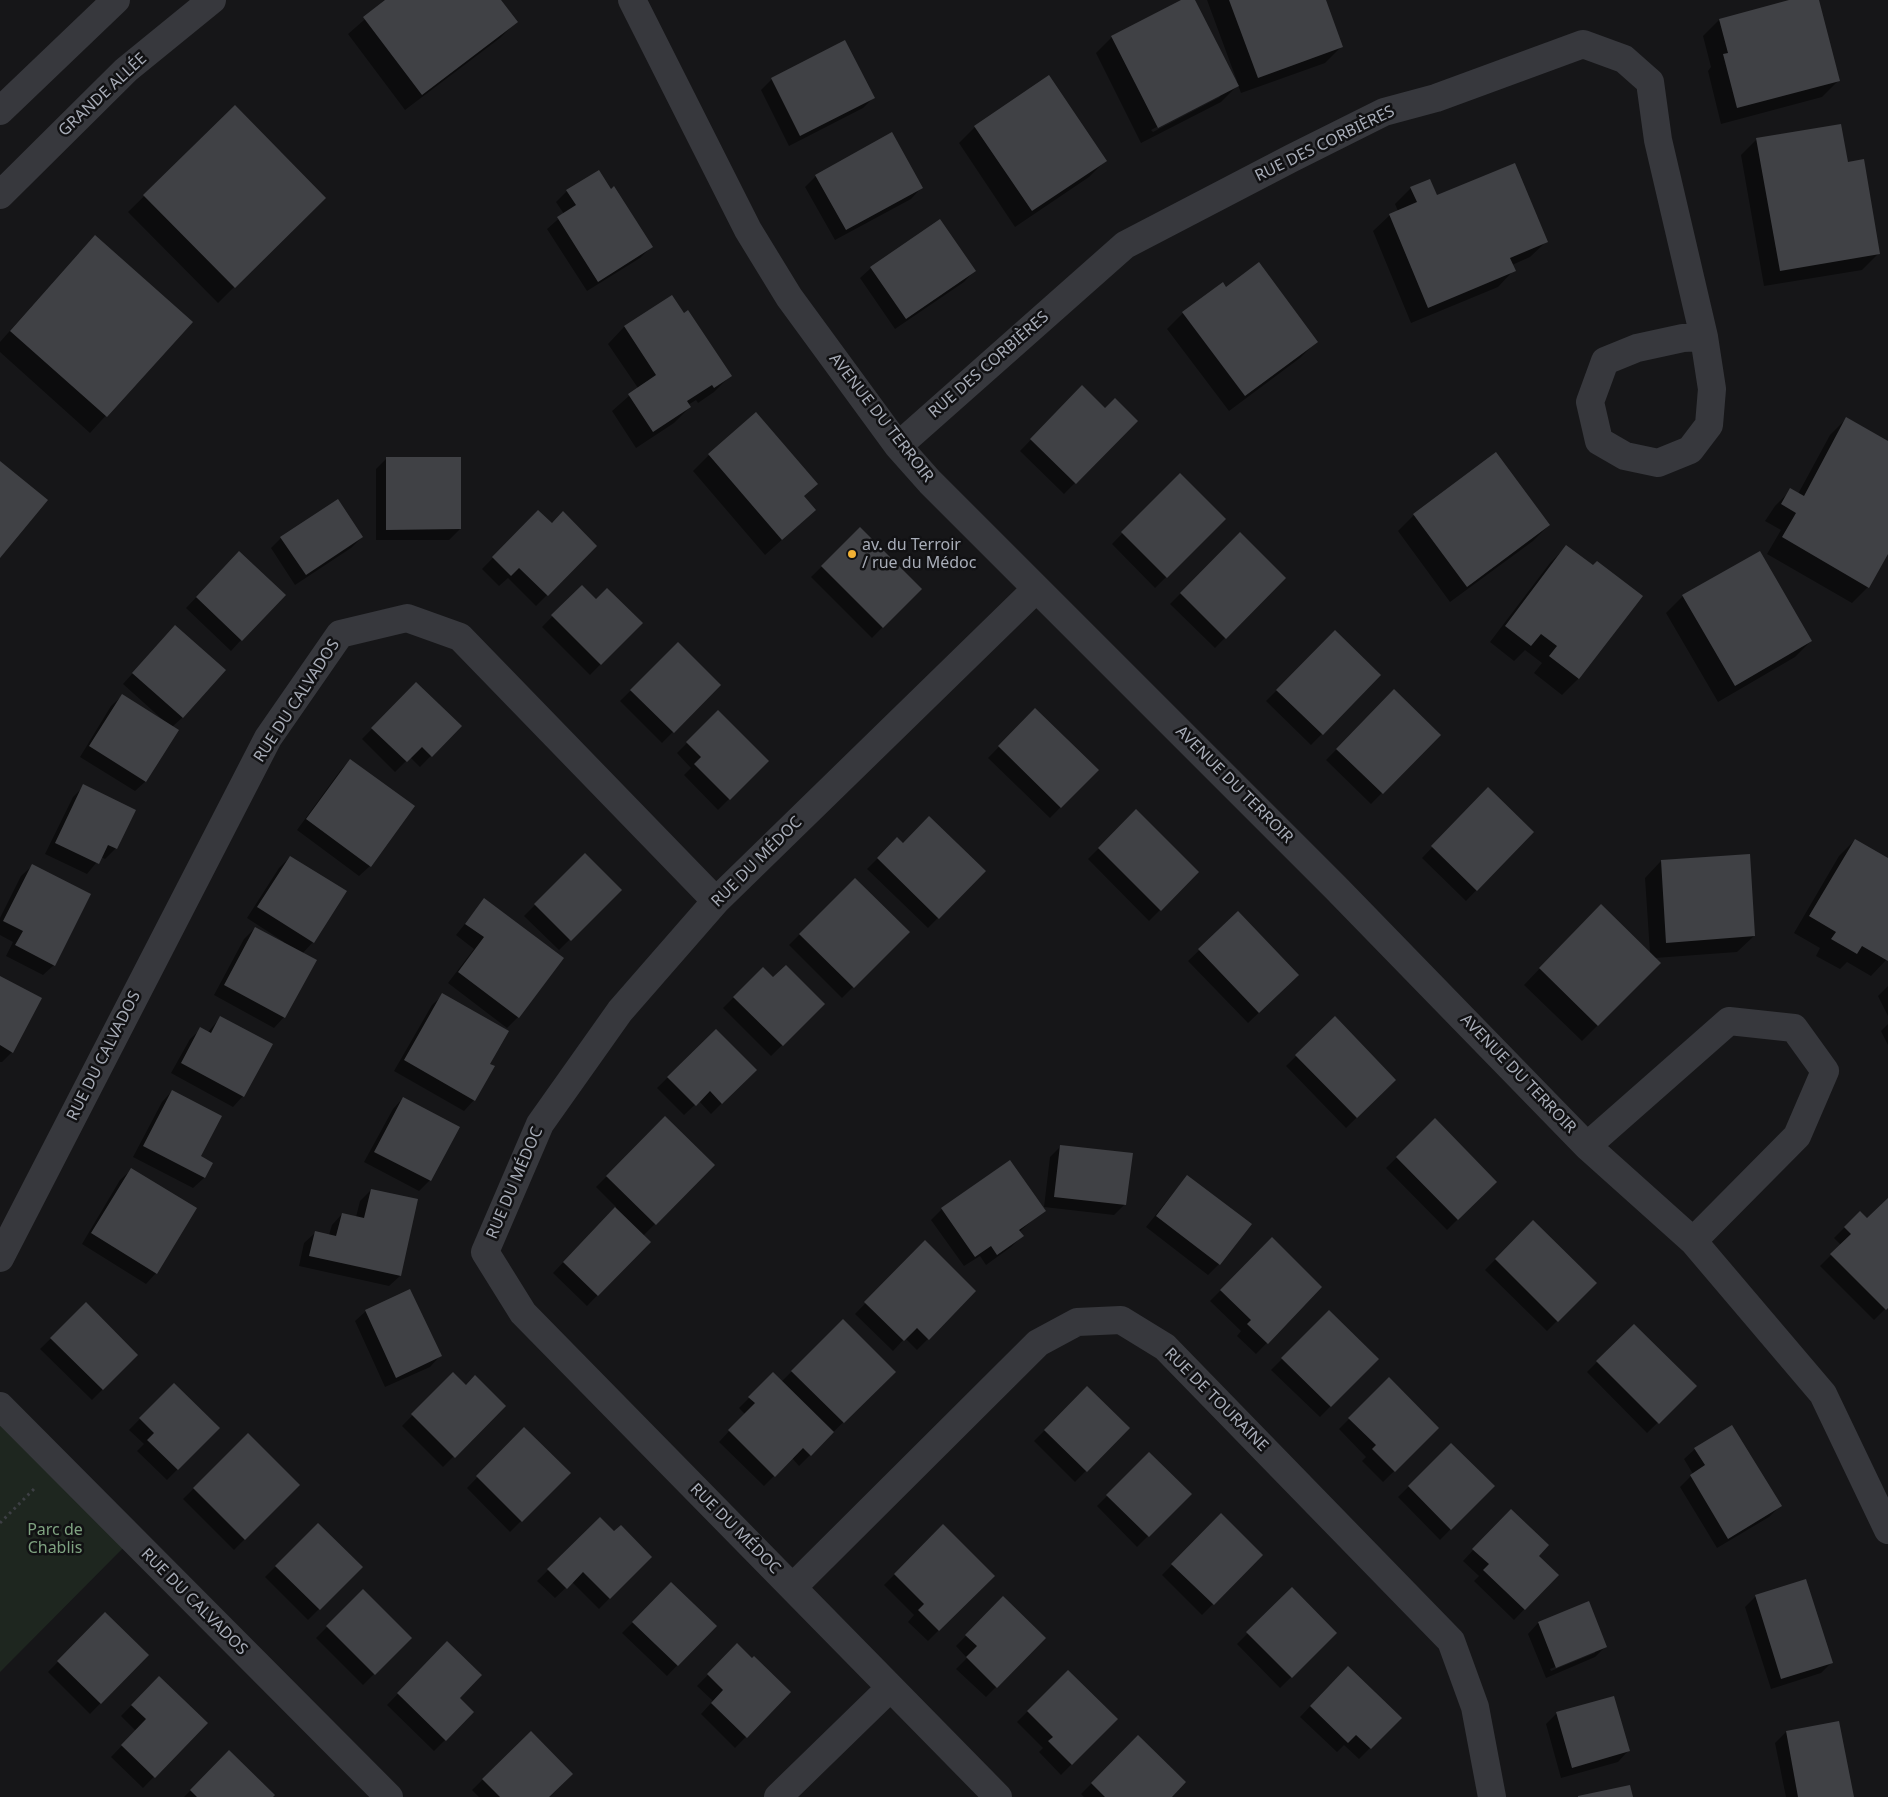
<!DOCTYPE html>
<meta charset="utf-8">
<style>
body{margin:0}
canvas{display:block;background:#161618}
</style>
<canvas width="1888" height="1797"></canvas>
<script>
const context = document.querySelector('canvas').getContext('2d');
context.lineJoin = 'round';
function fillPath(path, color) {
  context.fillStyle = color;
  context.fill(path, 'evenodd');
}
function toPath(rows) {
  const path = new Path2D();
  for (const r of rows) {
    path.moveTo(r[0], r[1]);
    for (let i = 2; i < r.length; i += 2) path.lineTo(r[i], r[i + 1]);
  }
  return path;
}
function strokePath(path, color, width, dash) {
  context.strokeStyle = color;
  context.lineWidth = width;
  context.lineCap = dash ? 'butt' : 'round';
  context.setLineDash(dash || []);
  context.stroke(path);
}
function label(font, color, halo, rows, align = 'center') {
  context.font = font + ' "Noto Sans",sans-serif';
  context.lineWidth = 5;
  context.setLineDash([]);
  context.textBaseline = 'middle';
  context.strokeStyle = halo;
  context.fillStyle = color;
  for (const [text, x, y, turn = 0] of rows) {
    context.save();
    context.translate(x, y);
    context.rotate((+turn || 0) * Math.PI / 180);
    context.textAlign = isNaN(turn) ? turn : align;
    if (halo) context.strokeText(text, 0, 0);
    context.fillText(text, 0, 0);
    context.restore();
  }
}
fillPath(toPath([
 [0,1406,132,1539,0,1672]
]), '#1e261f');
fillPath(toPath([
 [387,0,500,0,516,22,500,38,405,110,348,34],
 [1184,0,1194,0,1235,82,1237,81,1207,0,1325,0,1342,46,1325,63,1241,93,1238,85,1221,102,1141,143,1096,53,1112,37],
 [1220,94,1220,97,1153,132,1151,130],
 [1794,0,1817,0,1838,81,1822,97,1721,124,1708,71,1711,67,1703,36,1719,20],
 [772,79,874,97,863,108,789,146,761,90],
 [235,107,324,198,218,303,128,212],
 [975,127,1105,161,1089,177,1015,227,959,143],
 [1757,139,1847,163,1878,254,1862,270,1764,286,1741,155],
 [816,176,921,188,911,199,835,240,805,187],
 [1411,188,1436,196,1547,241,1530,257,1512,265,1514,270,1498,287,1411,323,1373,231,1390,215,1398,211,1395,204],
 [611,190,651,247,640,258,587,291,547,229,564,214,556,202,567,191],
 [79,253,191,322,90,433,0,352,0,342],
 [871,268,974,271,964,282,895,329,860,278],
 [1225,288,1316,342,1300,358,1229,411,1167,329,1183,313],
 [671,296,730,376,714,392,698,403,696,400,688,405,690,407,674,423,636,448,612,411,638,388,608,344,624,327],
 [1082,387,1105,409,1136,421,1064,494,1020,451],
 [1846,419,1888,443,1888,551,1868,587,1852,603,1767,554,1781,530,1765,521,1775,506,1791,490,1798,494,1830,435],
 [709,455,803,497,815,510,765,555,693,471],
 [386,459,460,529,449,540,376,540,376,469],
 [1180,474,1225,519,1155,588,1112,544],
 [538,512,551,525,596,546,536,606,508,578,499,586,482,569],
 [1414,515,1549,525,1533,541,1450,602,1398,531],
 [860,529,920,589,872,638,811,577],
 [1240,534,1284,578,1215,648,1170,604],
 [362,537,351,548,295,585,271,548,281,538],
 [1567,546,1578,679,1562,695,1534,673,1542,663,1525,650,1514,661,1490,642,1550,563],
 [1760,553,1811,641,1795,657,1718,702,1666,613,1683,596],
 [229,563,241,640,231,651,186,608],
 [582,586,596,600,641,623,590,675,542,627],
 [1335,632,1380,675,1311,745,1266,701],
 [164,638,183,717,172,727,146,781,135,791,80,757,111,706,122,696,163,720,123,684],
 [678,644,719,685,662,743,620,701],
 [416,684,460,726,420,767,410,757,395,772,362,739],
 [1394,691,1439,735,1371,804,1326,760],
 [1035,710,1097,770,1050,818,988,758],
 [718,712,767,761,718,810,684,775,691,768,677,753],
 [350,760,370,866,359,876,297,830,340,771],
 [84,786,116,848,105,859,101,857,87,874,45,854,73,797],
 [1488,789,1532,832,1466,901,1422,858],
 [1136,811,1198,872,1149,921,1088,859],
 [897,839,902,844,984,871,928,928,867,869],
 [1855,840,1888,859,1888,958,1871,976,1847,962,1840,969,1816,956,1820,948,1794,933,1839,856],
 [585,855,620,890,559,950,524,916],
 [290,857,345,892,313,942,302,954,284,1017,274,1028,214,995,244,939,255,928,283,943,284,942,247,918,279,868],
 [1661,861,1754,936,1737,952,1655,958,1660,963,1582,1041,1524,985,1585,921,1650,953,1645,878],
 [32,866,54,965,43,975,6,956,13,942,0,935,0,918,21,876],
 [855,879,908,932,842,998,789,945],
 [484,900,518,1017,507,1028,448,983,474,949,456,935],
 [1238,913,1287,986,1248,1023,1188,961],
 [763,968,773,979,824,1004,771,1056,723,1008],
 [0,977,12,1052,2,1062,0,1062],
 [1888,986,1888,1016,1878,996],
 [443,995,489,1065,474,1100,464,1111,394,1071,432,1005],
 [221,1017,243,1096,233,1107,171,1073,190,1039,201,1029,208,1032],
 [1335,1018,1395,1080,1346,1128,1286,1066],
 [1888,1024,1888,1045,1881,1031],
 [716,1030,755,1070,711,1114,699,1101,684,1115,657,1088],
 [172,1091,199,1157,212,1163,204,1178,193,1188,133,1157,162,1102],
 [403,1098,458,1127,430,1180,419,1191,364,1162,393,1109],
 [665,1118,713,1165,643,1236,649,1242,587,1306,553,1273,616,1207,596,1187],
 [1435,1120,1495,1182,1447,1230,1386,1168],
 [1061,1146,1125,1204,1114,1215,1044,1207,1050,1157],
 [131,1170,156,1273,146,1284,82,1244,120,1180],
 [1187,1176,1219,1264,1208,1275,1146,1227],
 [371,1190,400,1276,389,1286,299,1266,304,1243,315,1233,329,1235,332,1225,342,1214,356,1217,360,1201],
 [1888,1200,1888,1306,1874,1320,1820,1266,1841,1245,1834,1238,1860,1212,1867,1220],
 [942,1209,1044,1210,1019,1232,1022,1236,1011,1247,986,1265,980,1256,964,1266,931,1220],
 [1533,1221,1595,1283,1547,1331,1485,1270],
 [1272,1239,1321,1287,1256,1354,1237,1336,1241,1331,1210,1301],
 [925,1242,975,1291,917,1350,905,1338,893,1351,855,1314],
 [86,1304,137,1355,92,1400,40,1349],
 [366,1311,440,1356,430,1367,385,1387,355,1321],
 [1329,1312,1377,1359,1320,1417,1271,1370],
 [843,1321,894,1372,799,1466,792,1458,764,1486,719,1442,745,1414,739,1408,773,1374,781,1382],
 [1634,1325,1695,1386,1647,1433,1587,1372],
 [453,1374,465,1386,504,1406,443,1467,402,1426],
 [1389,1379,1438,1428,1383,1482,1362,1461,1366,1457,1339,1429],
 [174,1384,218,1428,167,1480,137,1451,144,1444,129,1430],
 [1087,1388,1128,1428,1075,1482,1034,1441],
 [524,1429,569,1473,510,1532,467,1488],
 [248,1435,298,1485,234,1550,183,1499],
 [1451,1445,1493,1486,1440,1540,1398,1497],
 [1695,1449,1780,1506,1769,1517,1717,1548,1680,1487,1693,1474,1684,1459],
 [1149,1454,1190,1494,1137,1547,1097,1506],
 [1221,1515,1262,1555,1202,1615,1162,1575],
 [600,1519,614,1533,650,1557,599,1609,572,1582,555,1598,537,1581],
 [1500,1521,1557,1575,1514,1620,1474,1581,1479,1576,1463,1561],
 [318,1524,361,1567,308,1620,265,1577],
 [943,1526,993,1576,928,1641,908,1622,914,1615,884,1585],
 [671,1584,715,1626,667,1676,622,1633],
 [1292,1589,1336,1633,1280,1688,1237,1644],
 [363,1591,410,1638,363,1685,316,1638],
 [1756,1596,1831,1663,1821,1673,1771,1689,1745,1607],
 [1003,1598,1045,1638,986,1697,956,1669,967,1658,956,1646],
 [1588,1603,1606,1646,1595,1657,1546,1678,1528,1634,1538,1623],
 [1595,1651,1595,1653,1551,1671,1550,1669],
 [105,1614,147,1655,90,1714,48,1672],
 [447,1643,458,1698,473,1712,434,1751,387,1705],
 [737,1645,790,1692,735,1748,701,1714,713,1701,697,1686],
 [1068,1671,1116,1719,1061,1775,1039,1752,1043,1748,1017,1722],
 [159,1677,206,1723,143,1788,111,1757,136,1731,121,1716],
 [1337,1678,1400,1718,1359,1759,1344,1745,1337,1752,1300,1717],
 [1557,1713,1628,1751,1618,1762,1561,1778,1546,1724],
 [1838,1722,1852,1797,1786,1797,1775,1743,1786,1732],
 [531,1732,548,1797,479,1797,472,1790],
 [1138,1737,1170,1797,1084,1797,1081,1794],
 [219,1762,271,1797,184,1797]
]), '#0007');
fillPath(toPath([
 [385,0,501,0,518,22,422,95,363,17],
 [1181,0,1195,0,1239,86,1158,128,1111,36],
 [1229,0,1326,0,1343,47,1258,78],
 [1789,0,1819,0,1840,81,1737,108,1723,54,1728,53,1719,19],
 [845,40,875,98,800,136,771,78],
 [1049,75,1107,161,1032,211,974,126],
 [235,105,326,198,235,288,143,195],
 [1841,124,1848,162,1864,159,1880,254,1780,271,1756,138],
 [892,132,923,188,846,230,815,175],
 [1515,163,1548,242,1510,258,1516,271,1428,308,1389,214,1417,202,1410,187,1430,179,1437,195],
 [599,170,611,189,614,186,653,247,598,282,557,217,576,205,566,190],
 [940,219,976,271,906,319,870,267],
 [95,235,193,322,107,417,10,331],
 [1259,262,1318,342,1245,396,1182,312,1223,282,1226,287],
 [672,295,684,313,688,310,732,376,714,388,712,385,687,401,691,407,653,432,628,394,656,375,624,326],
 [1082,385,1105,408,1115,398,1138,421,1076,484,1030,439],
 [756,412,818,484,804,496,816,510,782,540,708,454],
 [1846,417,1888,441,1888,554,1869,588,1782,537,1796,513,1781,504,1790,488,1804,496],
 [1496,452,1550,525,1467,587,1413,514],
 [386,457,461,457,461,529,386,530],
 [0,461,48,500,0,558],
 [1180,473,1226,519,1167,578,1121,532],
 [338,499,363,537,306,575,280,537],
 [538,510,552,523,563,511,597,546,548,596,519,568,511,576,492,557],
 [860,527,922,589,883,628,821,566],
 [1240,532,1286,578,1226,639,1180,593],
 [1566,545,1593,565,1597,561,1643,596,1579,679,1549,656,1557,646,1541,634,1531,646,1505,626],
 [239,551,286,595,242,641,196,597],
 [1760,551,1812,641,1735,686,1682,595],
 [582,585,596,599,607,588,643,623,601,665,551,615],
 [175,625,226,670,183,718,132,673],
 [1335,630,1381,675,1323,735,1276,690],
 [678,642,721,685,674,733,630,690],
 [416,682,462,726,432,757,422,747,407,762,371,728],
 [1394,689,1441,735,1383,794,1336,749],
 [122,694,179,730,146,782,89,746],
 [1035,708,1099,770,1061,808,998,746],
 [718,710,769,761,730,800,694,764,701,757,686,742],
 [350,759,415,806,371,867,306,819],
 [83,784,136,810,117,849,108,845,99,864,55,843],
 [1488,787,1534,832,1477,891,1431,846],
 [1136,809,1199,872,1161,911,1098,848],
 [929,816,986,871,939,919,877,858,897,837,903,843],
 [1855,839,1888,858,1888,961,1862,946,1857,954,1831,939,1836,932,1809,916],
 [585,853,622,890,571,941,534,904],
 [1750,854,1755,936,1666,943,1661,860],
 [290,856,347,891,314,943,257,907],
 [32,864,91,894,55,966,15,945,23,931,3,921],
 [855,878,910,932,854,988,799,934],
 [484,898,564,958,519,1018,458,972,484,937,465,924],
 [1601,904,1661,963,1598,1026,1539,968],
 [1238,911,1299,975,1259,1013,1198,949],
 [255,927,317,960,285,1018,224,985],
 [786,965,825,1004,783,1046,733,997,763,967,773,977],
 [0,976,42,998,13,1053,0,1045],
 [442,993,509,1031,490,1064,495,1066,475,1101,404,1060],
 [220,1016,273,1044,244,1097,181,1063,200,1027,211,1033],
 [1335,1016,1396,1080,1357,1118,1295,1055],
 [716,1029,757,1070,722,1104,710,1091,696,1106,667,1077],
 [172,1090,222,1116,201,1156,213,1163,205,1178,143,1146],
 [403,1097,460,1127,431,1181,374,1152],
 [665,1116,715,1165,656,1225,606,1176],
 [1435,1118,1497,1182,1458,1220,1396,1157],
 [1060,1145,1133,1153,1126,1205,1054,1197],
 [1010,1160,1046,1211,1019,1230,1024,1236,997,1255,991,1246,975,1257,941,1208],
 [131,1168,197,1208,157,1274,91,1233],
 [1187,1175,1252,1224,1220,1265,1156,1216],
 [371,1189,418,1199,401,1276,309,1256,315,1231,336,1236,342,1213,364,1218],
 [1888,1198,1888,1308,1886,1310,1830,1254,1851,1234,1844,1227,1860,1211,1867,1218],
 [615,1207,651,1242,598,1296,563,1262],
 [1533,1220,1597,1283,1558,1322,1495,1259],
 [1272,1237,1322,1287,1268,1344,1247,1324,1251,1320,1220,1290],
 [925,1240,976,1291,929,1340,917,1328,904,1341,864,1302],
 [410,1289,442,1356,396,1378,365,1310],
 [86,1302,138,1355,103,1390,50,1338],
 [1329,1310,1379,1359,1331,1407,1281,1358],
 [843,1319,896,1372,844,1423,791,1371],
 [1634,1324,1697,1386,1659,1424,1596,1361],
 [453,1372,466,1385,475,1375,506,1406,455,1458,411,1414],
 [773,1372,834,1432,811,1456,803,1448,775,1477,728,1430,755,1403,748,1397],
 [1389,1377,1439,1428,1395,1472,1372,1449,1376,1445,1348,1418],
 [174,1383,220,1428,178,1470,147,1440,154,1433,139,1418],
 [1087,1386,1130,1428,1087,1472,1044,1430],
 [1732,1425,1782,1506,1728,1539,1690,1475,1705,1465,1694,1448],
 [524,1427,571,1473,522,1522,476,1476],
 [248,1433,300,1485,245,1540,193,1488],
 [1451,1443,1495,1486,1451,1530,1408,1486],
 [1149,1452,1192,1494,1149,1537,1106,1495],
 [1511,1509,1549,1545,1539,1556,1559,1575,1525,1610,1483,1570,1489,1564,1472,1549],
 [1221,1513,1263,1555,1214,1605,1171,1564],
 [600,1517,614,1531,621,1525,652,1557,610,1599,583,1572,567,1589,547,1569],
 [318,1523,363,1567,320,1610,275,1566],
 [943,1524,995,1576,939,1631,918,1610,924,1604,894,1574],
 [1806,1579,1833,1663,1781,1679,1755,1595],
 [671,1582,717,1626,678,1666,632,1622],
 [1292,1587,1337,1633,1292,1678,1246,1632],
 [363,1589,412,1638,375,1675,326,1626],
 [1003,1596,1046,1638,997,1688,966,1657,977,1646,965,1635],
 [1589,1601,1607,1647,1556,1668,1538,1622],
 [105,1612,149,1655,101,1704,57,1661],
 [447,1641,482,1675,460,1698,474,1712,446,1741,397,1693],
 [737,1643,752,1658,754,1656,791,1692,747,1738,711,1703,723,1690,707,1674],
 [1348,1666,1402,1718,1371,1749,1356,1735,1348,1743,1310,1706],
 [1068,1670,1118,1719,1072,1765,1048,1741,1053,1737,1027,1711],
 [159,1676,208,1723,155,1778,121,1745,146,1719,131,1705],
 [1614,1696,1630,1751,1572,1768,1556,1712],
 [1839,1721,1854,1797,1798,1797,1786,1731],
 [531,1731,573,1774,549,1797,500,1797,482,1779],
 [1138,1735,1186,1782,1172,1797,1105,1797,1091,1783],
 [229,1750,275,1795,273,1797,197,1797,190,1790],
 [1630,1785,1633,1797,1578,1797,1578,1796]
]), '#404145');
strokePath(toPath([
 [0,1523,35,1488]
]), '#3d3f44', 3, [2.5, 4]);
strokePath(toPath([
 [632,0,748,230,789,297,898,446,930,482,1336,888,1587,1146,1693,1241,1823,1394,1888,1530],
 [898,446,1125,245,1292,158,1384,112,1436,98,1583,44,1624,59,1650,82,1658,140,1704,337,1712,389,1709,425,1690,450,1658,463,1625,456,1599,441,1590,402,1605,361,1637,348,1683,338,1704,337],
 [1587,1146,1729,1021,1794,1028,1825,1071,1797,1136,1693,1241],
 [0,1258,268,738,340,634,407,618,460,637,716,901],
 [0,1406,389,1797],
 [793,1587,1038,1343,1077,1322,1121,1320,1165,1347,1451,1641,1475,1707,1492,1797],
 [778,1797,890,1688],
 [998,1797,523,1313,485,1252,540,1124,620,1011,716,901,1036,589]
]), '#37383d', 28);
strokePath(toPath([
 [0,111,116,0],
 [0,195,126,70,212,0]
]), '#37383d', 28);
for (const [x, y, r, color] of [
 [852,554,5,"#f2b134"]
]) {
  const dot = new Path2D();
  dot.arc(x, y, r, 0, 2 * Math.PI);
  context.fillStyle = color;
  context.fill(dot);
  strokePath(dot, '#111113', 2);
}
label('16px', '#a8adb8', '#111113', [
 ["GRANDE ALLÉE",103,95,-43],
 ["RUE DES CORBIÈRES",1325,144,-26],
 ["RUE DES CORBIÈRES",989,365,-41],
 ["AVENUE DU TERROIR",881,418,52],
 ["RUE DU CALVADOS",297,701,-57],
 ["AVENUE DU TERROIR",1234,785,45],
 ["RUE DU MÉDOC",757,862,-45],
 ["RUE DU CALVADOS",104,1056,-63],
 ["AVENUE DU TERROIR",1518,1074,46],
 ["RUE DU MÉDOC",515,1183,-67],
 ["RUE DE TOURAINE",1216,1400,45],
 ["RUE DU MÉDOC",735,1529,45],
 ["RUE DU CALVADOS",194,1602,45]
]);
label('16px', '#a8adb8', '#111113', [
 ["av. du Terroir",862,545],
 ["/ rue du Médoc",862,563]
], 'left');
label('16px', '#7fa381', '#111113', [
 ["Parc de",55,1530],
 ["Chablis",55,1548]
]);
</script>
